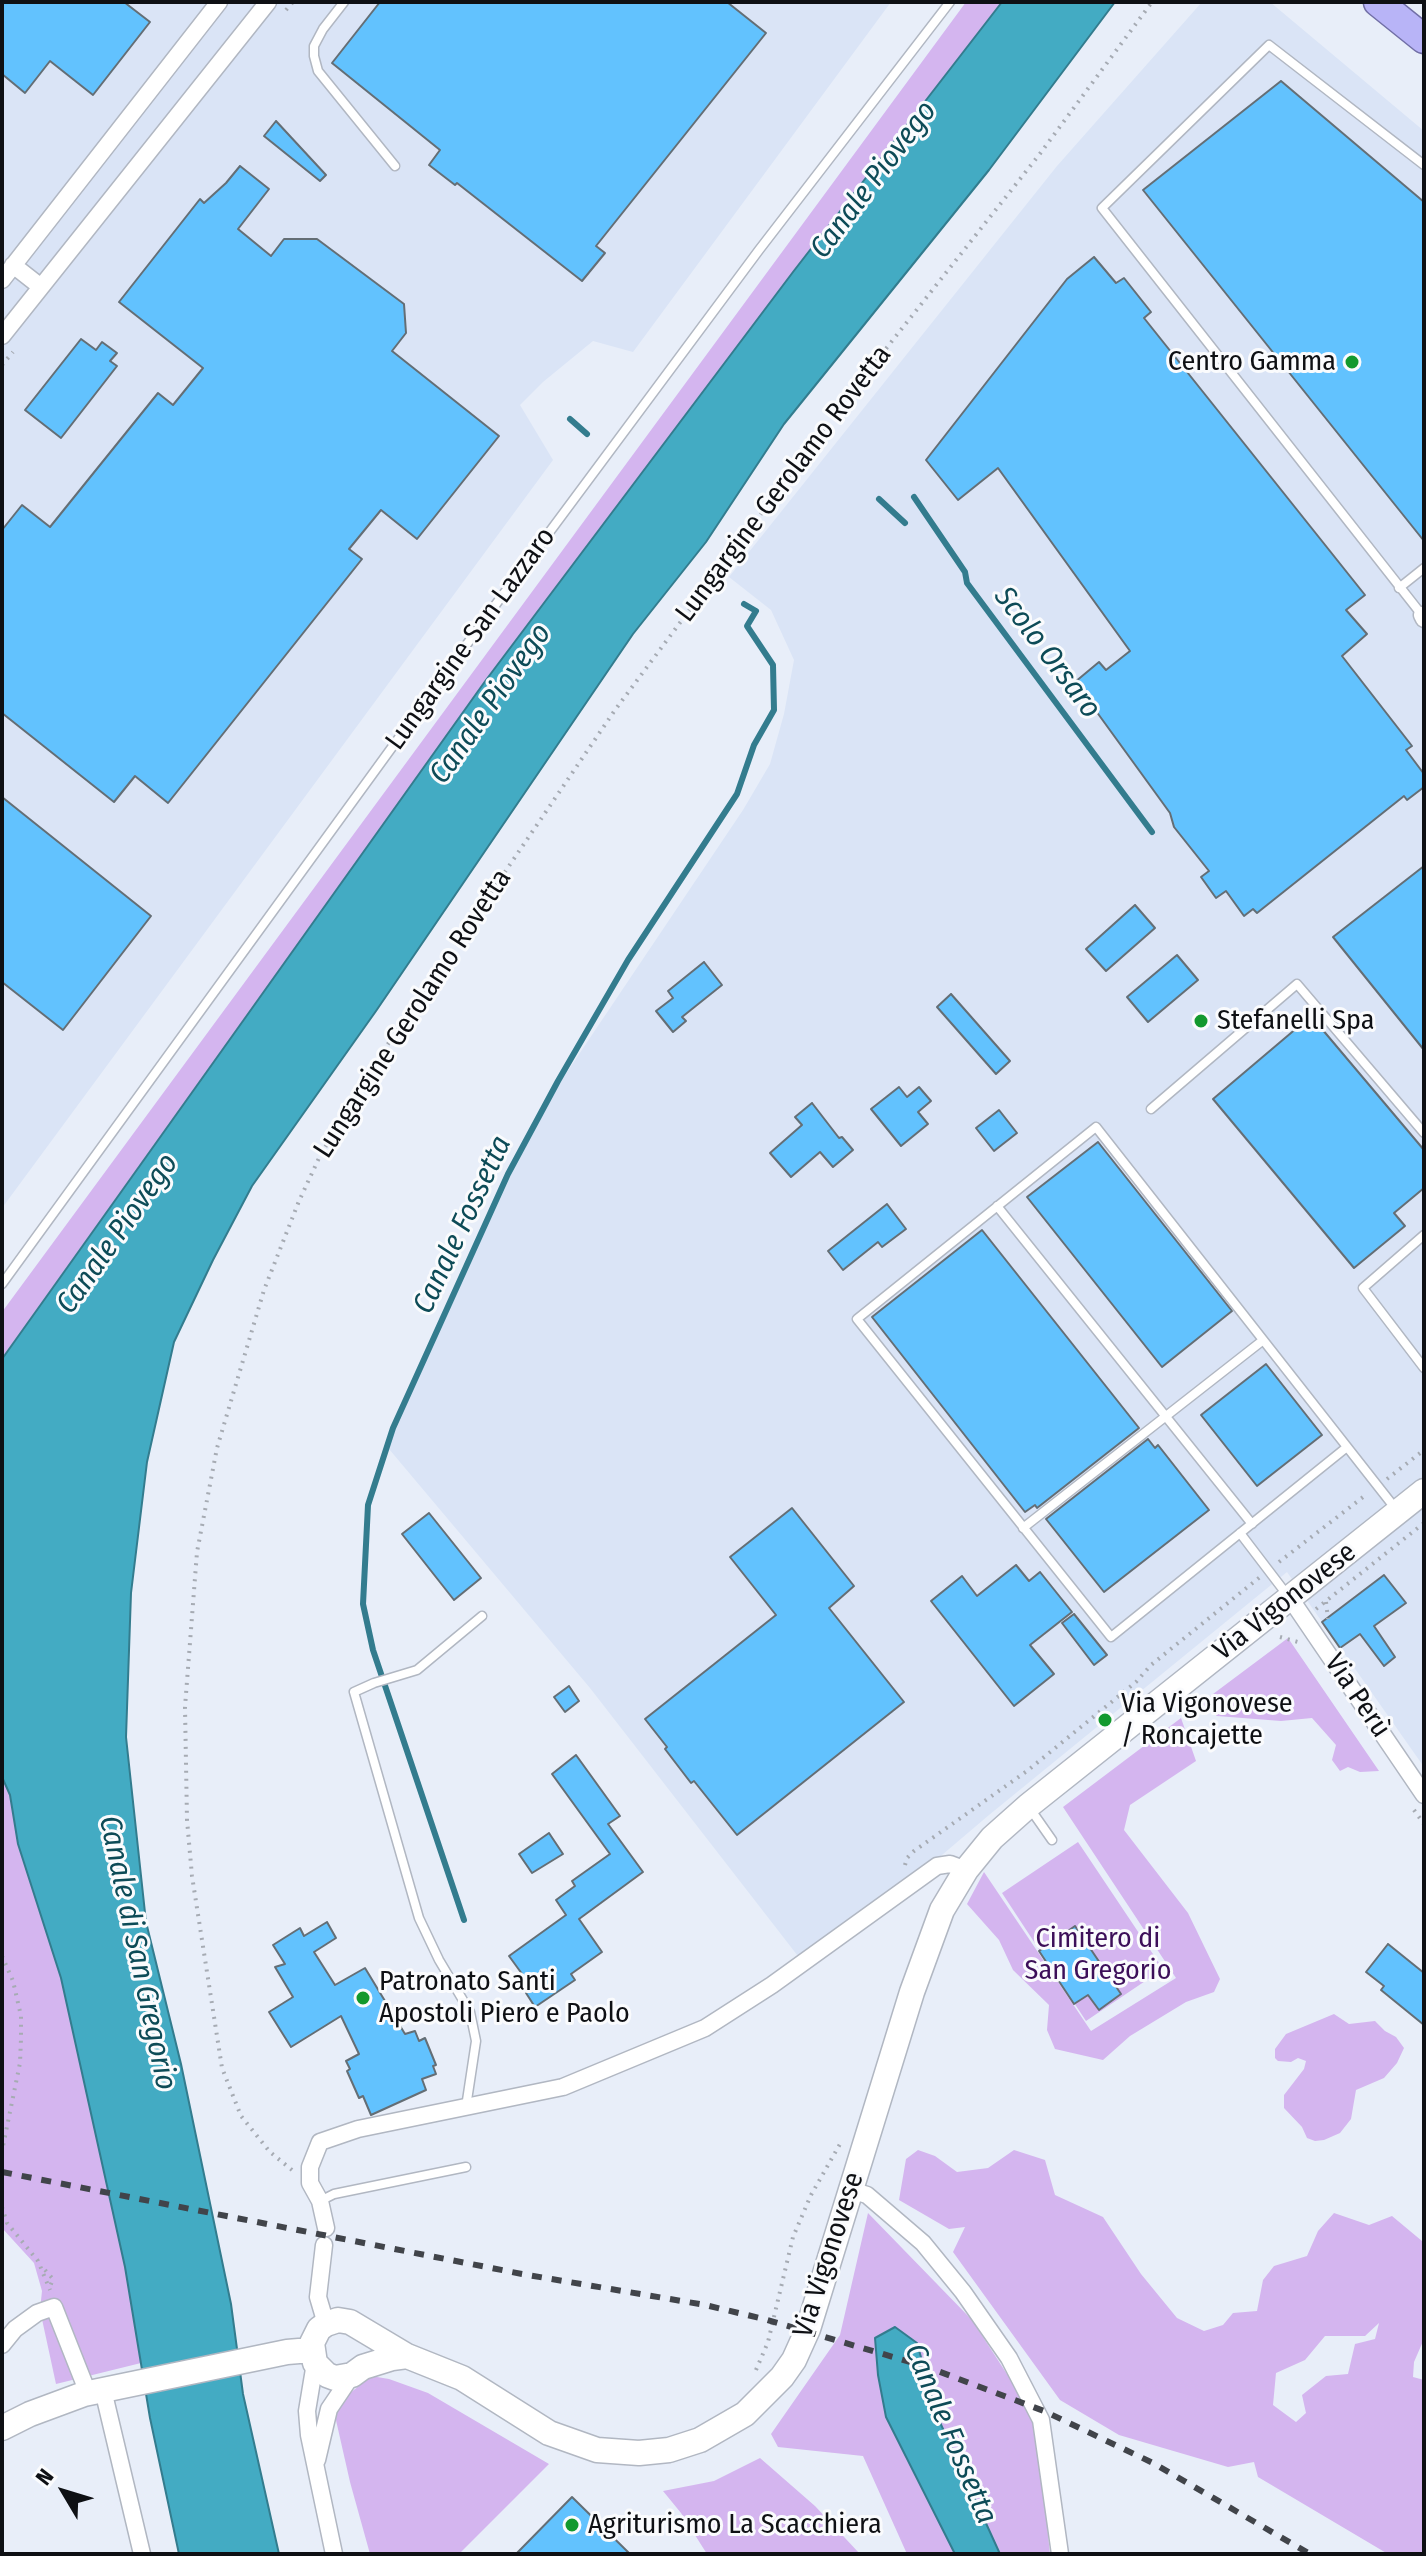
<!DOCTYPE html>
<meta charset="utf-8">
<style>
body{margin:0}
#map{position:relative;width:1426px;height:2556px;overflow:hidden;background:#e8eef9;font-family:"Fira Sans Condensed",sans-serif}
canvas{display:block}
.frame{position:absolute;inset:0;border:4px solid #0e1014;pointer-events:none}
.north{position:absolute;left:24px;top:2452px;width:80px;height:80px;-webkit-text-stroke:6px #fafbfd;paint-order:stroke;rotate:308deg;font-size:22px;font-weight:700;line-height:32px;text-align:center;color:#0e1014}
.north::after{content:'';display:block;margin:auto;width:28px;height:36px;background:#0e1014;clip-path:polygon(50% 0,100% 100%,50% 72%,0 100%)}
</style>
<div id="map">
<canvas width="1426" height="2556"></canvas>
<div class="frame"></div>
<div class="north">N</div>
</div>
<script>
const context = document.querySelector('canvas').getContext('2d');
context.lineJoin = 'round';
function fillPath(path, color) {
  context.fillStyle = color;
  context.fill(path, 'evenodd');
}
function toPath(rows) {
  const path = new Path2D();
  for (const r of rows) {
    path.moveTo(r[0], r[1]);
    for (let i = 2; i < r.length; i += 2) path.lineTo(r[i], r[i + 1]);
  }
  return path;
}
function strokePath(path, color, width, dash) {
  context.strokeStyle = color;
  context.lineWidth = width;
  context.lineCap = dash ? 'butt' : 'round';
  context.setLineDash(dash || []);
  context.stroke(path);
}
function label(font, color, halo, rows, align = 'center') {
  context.font = font + ' "Fira Sans Condensed",sans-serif';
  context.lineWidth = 6;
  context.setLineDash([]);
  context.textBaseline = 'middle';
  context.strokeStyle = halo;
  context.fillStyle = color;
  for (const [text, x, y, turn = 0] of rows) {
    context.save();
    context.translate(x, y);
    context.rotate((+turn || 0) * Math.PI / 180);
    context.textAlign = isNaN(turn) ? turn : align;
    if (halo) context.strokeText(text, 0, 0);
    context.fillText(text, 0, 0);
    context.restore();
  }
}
fillPath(toPath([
 [2,2,891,2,633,352,593,341,543,382,520,405,553,460,2,1208],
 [1202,2,1270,2,1424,131,1424,1767,1287,1572,989,1815,808,1969,590,1688,389,1449,395,1429,511,1175,559,1084,743,810,770,764,784,714,794,660,771,610,729,577,1057,166]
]), '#dae4f6');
fillPath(toPath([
 [966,2,1002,2,793,272,486,680,2,1358,2,1312],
 [1288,1638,1379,1771,1360,1772,1348,1767,1340,1771,1332,1760,1336,1745,1312,1718,1281,1721,1217,1716,1201,1703],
 [1181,1718,1196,1761,1130,1805,1124,1830,1188,1913,1220,1979,1214,1992,1186,2002,1130,2036,1103,2060,1055,2049,1047,2030,1049,2005,1013,1970,999,1940,967,1904,984,1872,1091,2031,1176,1978,1063,1807],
 [2,1777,10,1795,18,1844,61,1978,125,2267,141,2363,56,2384,40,2310,42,2291,34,2263,2,2228],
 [1078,1842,1163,1969,1086,2021,1002,1893],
 [1334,2014,1349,2024,1375,2021,1385,2031,1396,2037,1404,2048,1397,2063,1384,2078,1356,2090,1351,2119,1340,2133,1324,2140,1315,2141,1307,2138,1302,2127,1284,2108,1284,2095,1304,2069,1306,2061,1298,2058,1291,2062,1278,2061,1275,2058,1275,2049,1286,2034],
 [918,2150,935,2156,957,2172,988,2168,1014,2150,1045,2160,1055,2195,1103,2217,1141,2274,1177,2318,1204,2331,1223,2325,1233,2313,1257,2311,1263,2280,1274,2266,1307,2256,1318,2231,1334,2213,1369,2225,1392,2216,1422,2241,1424,2254,1424,2339,1414,2362,1413,2377,1424,2380,1424,2554,1388,2554,1258,2477,1254,2462,1228,2467,1119,2435,1060,2400,953,2252,965,2227,949,2229,899,2200,906,2159],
 [1379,2323,1375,2339,1355,2344,1348,2374,1326,2376,1302,2395,1306,2413,1296,2422,1273,2405,1276,2373,1305,2360,1325,2336,1365,2336],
 [868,2213,972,2320,1036,2419,1050,2554,907,2554,863,2456,778,2447,771,2434,840,2335],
 [371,2376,389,2379,428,2393,549,2464,459,2554,370,2554,350,2482,333,2407],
 [760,2458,815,2506,860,2554,707,2554,681,2513,663,2491,714,2481]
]), '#d4b5ef');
const water = toPath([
 [1002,2,1115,2,989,170,784,424,706,542,633,634,376,1011,252,1186,213,1260,174,1342,147,1462,131,1593,126,1737,146,1922,181,2064,231,2304,243,2394,279,2554,179,2554,150,2418,125,2267,61,1978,18,1844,10,1795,2,1777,2,1359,486,680,793,272,1002,2],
 [895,2327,917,2343,938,2418,1000,2554,955,2554,886,2417,878,2375,875,2338,895,2327]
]);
fillPath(water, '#43abc3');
strokePath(water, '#337c8e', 2);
strokePath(toPath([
 [570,419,587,434],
 [914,497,965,572,967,583,1152,832],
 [879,499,905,523],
 [464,1920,373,1650,363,1604,368,1505,393,1428,508,1174,558,1081,628,960,737,794,754,745,774,710,773,665,747,626,756,611,744,604]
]), '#337c8e', 6);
const building = toPath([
 [2,2,124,2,150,22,93,95,50,61,25,93,2,74,2,2],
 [380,2,727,2,766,33,596,246,605,253,582,281,457,183,455,185,429,165,440,150,332,63,380,2],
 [1281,81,1424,202,1424,541,1143,190,1281,81],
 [276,121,326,175,320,181,264,136,276,121],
 [240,166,269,189,238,229,271,256,284,239,317,239,404,304,406,333,392,351,499,436,417,539,381,510,349,549,362,559,168,803,135,776,114,802,2,713,2,530,22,505,50,527,158,393,173,405,203,368,119,302,200,199,204,203,226,183,240,166],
 [1094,257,1116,283,1124,278,1151,312,1144,318,1365,595,1346,610,1367,634,1342,656,1412,746,1406,750,1424,774,1424,787,1407,800,1404,796,1257,913,1253,909,1244,916,1226,891,1216,898,1201,877,1209,871,1174,827,1170,813,1075,682,1099,662,1106,670,1130,651,998,468,958,500,926,460,1067,279,1094,257],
 [81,339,96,350,102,342,117,353,110,361,117,366,61,438,25,410,81,339],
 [2,797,151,916,63,1030,2,982,2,797],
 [1424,866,1424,1050,1333,937,1424,866],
 [1135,905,1155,928,1106,971,1086,949,1135,905],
 [1177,955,1198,980,1148,1022,1127,997,1177,955],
 [704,962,722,985,682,1017,686,1021,673,1032,656,1011,673,998,668,991,704,962],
 [951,994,1010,1061,996,1074,937,1007,951,994],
 [1311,1016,1424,1150,1424,1188,1394,1213,1405,1226,1354,1268,1213,1099,1311,1016],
 [899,1087,907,1097,919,1087,931,1101,918,1112,928,1124,901,1146,871,1109,899,1087],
 [812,1103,839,1138,842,1137,853,1150,833,1167,820,1152,791,1177,770,1153,802,1125,795,1117,812,1103],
 [999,1110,1017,1133,994,1151,976,1128,999,1110],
 [1098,1142,1232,1311,1162,1367,1027,1197,1098,1142],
 [887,1204,906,1229,882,1247,878,1242,843,1270,828,1251,887,1204],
 [982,1230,1139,1428,1037,1508,1035,1505,1025,1512,872,1317,982,1230],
 [1266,1364,1322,1435,1257,1486,1201,1415,1266,1364],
 [1148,1439,1155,1448,1158,1445,1209,1510,1104,1592,1046,1519,1148,1439],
 [792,1508,854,1586,829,1608,904,1702,737,1835,694,1781,691,1783,665,1749,667,1747,645,1719,776,1615,730,1557,792,1508],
 [429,1513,481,1578,454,1600,402,1534,429,1513],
 [1016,1565,1029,1581,1040,1572,1072,1612,1030,1645,1054,1674,1014,1706,931,1601,962,1576,977,1596,1016,1565],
 [1384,1575,1406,1603,1374,1626,1395,1657,1384,1666,1360,1634,1340,1648,1322,1622,1384,1575],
 [1074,1614,1107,1655,1094,1665,1062,1623,1074,1614],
 [569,1686,579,1701,565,1712,554,1697,569,1686],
 [576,1755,620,1816,608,1824,643,1872,579,1919,602,1952,571,1974,575,1980,535,2007,526,1993,533,1989,509,1956,566,1915,556,1900,575,1886,572,1881,610,1854,552,1774,576,1755],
 [549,1833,563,1854,532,1873,519,1854,549,1833],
 [327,1922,336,1938,314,1952,335,1985,365,1968,405,2034,415,2031,419,2041,425,2038,436,2065,433,2066,436,2074,422,2079,426,2090,371,2115,363,2096,359,2098,347,2071,350,2069,346,2061,359,2054,341,2016,291,2047,269,2012,293,1997,275,1967,285,1964,273,1945,300,1928,304,1936,327,1922],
 [1075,1926,1121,1994,1099,2010,1088,1995,1074,2004,1039,1951,1075,1926],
 [1388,1944,1424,1973,1424,2025,1381,1990,1384,1986,1366,1972,1388,1944],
 [572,2497,630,2554,516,2554,572,2497]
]);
fillPath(building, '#62c2fe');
strokePath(building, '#646e75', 2);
const service = toPath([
 [344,2,323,29,314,46,314,56,318,71,395,166],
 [1399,588,1424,568],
 [1422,615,1102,208,1269,45,1424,165],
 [1151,1109,1297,984,1424,1133],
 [997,1206,1252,1524],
 [1424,1235,1363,1288,1424,1368],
 [2,1284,499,600,759,250,950,2],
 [1347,1447,1111,1637,857,1319,1096,1127,1395,1508],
 [1023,1528,1262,1341],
 [1240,1533,1288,1596],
 [1031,1810,1052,1840],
 [466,2107,476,2041,470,2012,439,1960,419,1918,354,1692,374,1683,417,1670,482,1616],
 [320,2201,334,2194,466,2167]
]);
const minor = toPath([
 [13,265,41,287],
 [2,280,219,2],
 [2,336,268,2],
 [1422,615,1424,619],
 [1290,1598,1424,1795],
 [851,2190,867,2195,923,2243,963,2292,1009,2358,1041,2420,1060,2554],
 [326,2228,320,2201,310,2183,310,2167,320,2142,358,2129,563,2087,705,2028,772,1985,937,1866,950,1864,966,1870],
 [324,2245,318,2297,326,2324],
 [2,2345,15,2329,37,2313,54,2307,88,2393],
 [315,2363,307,2411,309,2435,334,2554],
 [103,2390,142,2554],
 [317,2460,329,2409,352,2375]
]);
const secondary = toPath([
 [407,2356,392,2358,363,2367,352,2375,335,2378,327,2375,315,2363,312,2343,319,2329,326,2324,338,2320,350,2322,407,2356,462,2378,549,2433,597,2450,639,2453,669,2450,700,2440,745,2414,782,2377,794,2360,808,2329,912,1992,942,1910,966,1870,992,1838,1028,1806,1424,1491],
 [2,2428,30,2414,84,2394,287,2352,311,2350]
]);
const trunk = toPath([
 [1378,2,1424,39]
]);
strokePath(service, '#b1b7c2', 11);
strokePath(minor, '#b1b7c2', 19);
strokePath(secondary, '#b1b7c2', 27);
strokePath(trunk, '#716fa6', 31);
strokePath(toPath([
 [286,10,293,2],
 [2,365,13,352],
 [1387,1479,1424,1450],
 [1279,1562,1367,1494],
 [1326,1602,1328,1619],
 [1316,1609,1424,1523],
 [1280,1637,1298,1642],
 [1414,1810,1424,1824],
 [905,1865,907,1858,914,1851,1027,1771,1136,1682,1151,1665,1260,1577],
 [2,1956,13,1981,21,2016,21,2039,20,2063,2,2151],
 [292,2170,270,2152,241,2116,222,2068,192,1876,187,1820,185,1707,197,1552,217,1448,264,1290,299,1201,319,1158,367,1075,615,710,851,393,1039,155,1152,2],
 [2,2207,7,2223,38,2261,50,2290],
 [45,2270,53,2279,49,2289],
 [756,2370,768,2342,793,2237,811,2195,840,2144]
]), '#a6abb3', 4, [2, 6]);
strokePath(service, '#fff', 8);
strokePath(minor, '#fff', 16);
strokePath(secondary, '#fff', 24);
strokePath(trunk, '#b8b4f7', 28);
strokePath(toPath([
 [2,2172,522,2274,705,2305,764,2319,927,2367,1044,2411,1153,2463,1310,2554]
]), '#41444a', 6, [10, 10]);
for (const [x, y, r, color] of [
 [1352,362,8,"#13992e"],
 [1201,1021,8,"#13992e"],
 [1105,1720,8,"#13992e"],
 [363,1998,8,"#13992e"],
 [572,2525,8,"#13992e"]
]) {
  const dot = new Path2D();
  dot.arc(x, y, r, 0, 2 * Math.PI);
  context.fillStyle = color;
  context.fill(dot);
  strokePath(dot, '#fafbfd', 3);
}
label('28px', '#0e1014', '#fafbfd', [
 ["Centro Gamma",1336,362,"right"],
 ["Stefanelli Spa",1217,1021],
 ["Via Vigonovese",1121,1704],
 ["/ Roncajette",1121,1736],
 ["Patronato Santi",379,1982],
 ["Apostoli Piero e Paolo",379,2014],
 ["Agriturismo La Scacchiera",588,2525]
], 'left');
label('28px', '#0e1014', '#fafbfd', [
 ["Lungargine Gerolamo Rovetta",784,484,-53],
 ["Lungargine San Lazzaro",471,639,-54],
 ["Lungargine Gerolamo Rovetta",413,1014,-57],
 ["Via Vigonovese",1285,1602,-38],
 ["Via Perù",1357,1696,56],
 ["Via Vigonovese",829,2255,-72]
]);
label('28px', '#3c0f59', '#fafbfd', [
 ["Cimitero di",1098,1939],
 ["San Gregorio",1098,1971]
]);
label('italic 30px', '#0d4b57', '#fafbfd', [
 ["Canale Piovego",874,180,-53],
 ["Scolo Orsaro",1047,653,53],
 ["Canale Piovego",491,704,-55],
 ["Canale Fossetta",463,1225,-65],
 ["Canale Piovego",118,1234,-55],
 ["Canale di San Gregorio",137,1953,78],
 ["Canale Fossetta",950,2434,67]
]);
</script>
